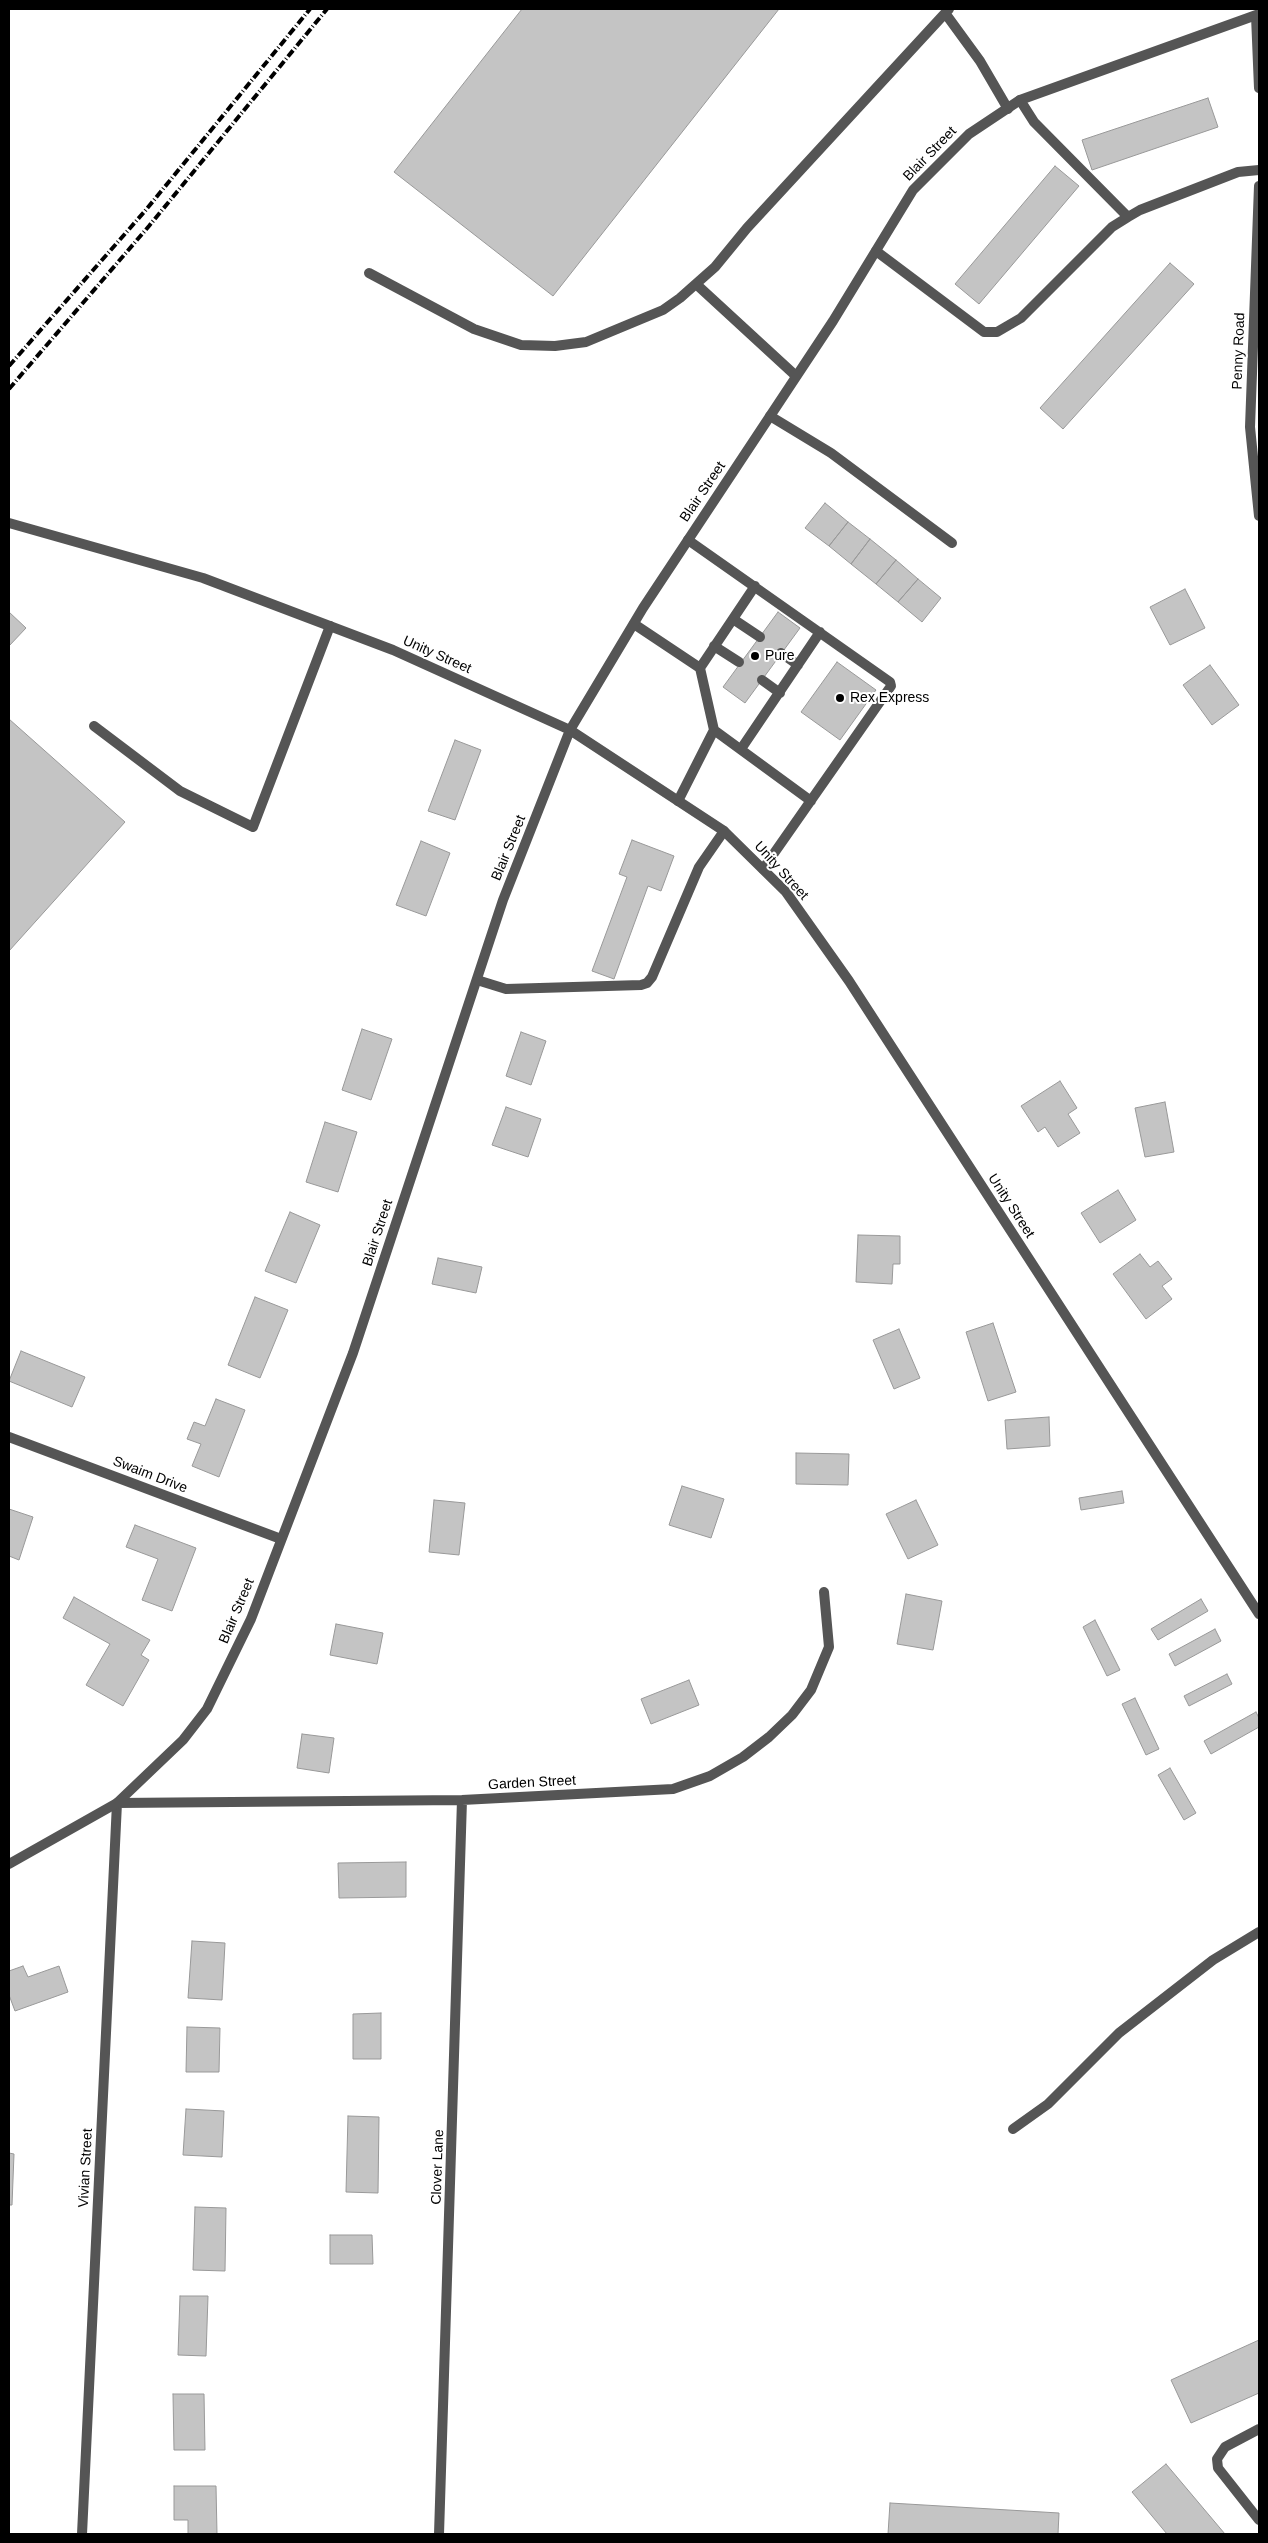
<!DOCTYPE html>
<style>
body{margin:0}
#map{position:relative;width:1268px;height:2543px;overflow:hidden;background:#fff;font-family:Arial,sans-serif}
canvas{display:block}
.frame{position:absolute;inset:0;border:10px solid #000;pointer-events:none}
</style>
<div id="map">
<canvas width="1268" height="2543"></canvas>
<div class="frame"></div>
</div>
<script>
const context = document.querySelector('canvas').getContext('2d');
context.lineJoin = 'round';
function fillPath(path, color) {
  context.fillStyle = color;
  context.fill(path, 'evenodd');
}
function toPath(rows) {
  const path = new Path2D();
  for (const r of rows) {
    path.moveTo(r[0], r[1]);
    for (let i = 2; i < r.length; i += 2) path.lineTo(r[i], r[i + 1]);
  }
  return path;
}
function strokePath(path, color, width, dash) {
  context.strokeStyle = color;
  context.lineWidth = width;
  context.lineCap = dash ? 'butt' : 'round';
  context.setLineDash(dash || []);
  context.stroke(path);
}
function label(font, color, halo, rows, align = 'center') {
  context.font = font + ' Arial,sans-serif';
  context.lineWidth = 4;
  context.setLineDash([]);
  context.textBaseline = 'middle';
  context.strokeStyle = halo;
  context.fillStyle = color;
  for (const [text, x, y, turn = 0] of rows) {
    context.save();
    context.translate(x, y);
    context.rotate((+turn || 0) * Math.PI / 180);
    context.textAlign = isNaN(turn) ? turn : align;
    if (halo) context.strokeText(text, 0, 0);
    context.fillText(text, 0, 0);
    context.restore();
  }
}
const building = toPath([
 [522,9,779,9,553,296,394,172,522,9],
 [1208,98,1218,127,1092,170,1082,140,1208,98],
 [1055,166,1079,186,979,304,955,284,1055,166],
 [1170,263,1194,284,1063,429,1040,408,1170,263],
 [825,503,848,522,829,546,805,528,825,503],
 [848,522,870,539,851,564,829,546,848,522],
 [870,539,896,560,876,584,851,564,870,539],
 [896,560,918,579,898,602,876,584,896,560],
 [918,579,941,598,922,622,898,602,918,579],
 [1185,589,1205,628,1170,645,1150,607,1185,589],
 [9,612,26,628,9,646,9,612],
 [778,612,800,628,745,703,723,687,778,612],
 [837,662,876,690,840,740,801,712,837,662],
 [1210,665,1239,705,1212,725,1183,685,1210,665],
 [9,719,125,822,9,951,9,719],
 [455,740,481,750,455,820,428,811,455,740],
 [632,840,674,856,661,891,648,886,614,979,592,971,627,877,619,874,632,840],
 [421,841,450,853,426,916,396,905,421,841],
 [362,1029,392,1039,371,1100,342,1090,362,1029],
 [521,1032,546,1041,531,1085,506,1076,521,1032],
 [1060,1081,1077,1108,1068,1114,1080,1133,1058,1147,1045,1127,1038,1132,1021,1106,1060,1081],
 [1165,1102,1174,1152,1145,1157,1135,1108,1165,1102],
 [506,1107,541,1119,528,1157,492,1145,506,1107],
 [325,1122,357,1132,338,1192,306,1182,325,1122],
 [1118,1190,1136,1220,1100,1243,1081,1213,1118,1190],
 [290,1212,320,1225,296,1283,265,1271,290,1212],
 [858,1235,900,1236,900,1264,893,1264,892,1284,856,1282,858,1235],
 [1140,1254,1150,1267,1158,1261,1172,1279,1162,1286,1172,1299,1146,1319,1113,1274,1140,1254],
 [438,1258,482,1267,476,1293,432,1284,438,1258],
 [255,1297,288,1310,260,1378,228,1365,255,1297],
 [993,1323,1016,1392,988,1401,966,1332,993,1323],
 [899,1329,920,1378,894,1389,873,1340,899,1329],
 [21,1351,85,1377,72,1407,9,1381,21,1351],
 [216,1399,245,1410,219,1477,192,1466,201,1444,187,1439,194,1422,205,1426,216,1399],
 [1049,1417,1050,1446,1007,1449,1005,1420,1049,1417],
 [796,1453,849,1454,848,1485,796,1484,796,1453],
 [682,1486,724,1499,711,1538,669,1525,682,1486],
 [1122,1491,1124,1503,1081,1510,1079,1498,1122,1491],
 [434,1500,465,1503,459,1555,429,1552,434,1500],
 [916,1500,938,1545,908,1559,886,1514,916,1500],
 [9,1509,33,1517,19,1560,9,1556,9,1509],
 [135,1525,196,1548,172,1611,142,1600,158,1559,126,1547,135,1525],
 [906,1594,942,1601,933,1650,897,1644,906,1594],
 [74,1597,150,1640,141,1655,149,1660,123,1706,86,1685,110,1644,63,1618,74,1597],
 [1201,1599,1208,1611,1158,1640,1151,1629,1201,1599],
 [1095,1620,1120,1670,1107,1676,1083,1627,1095,1620],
 [336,1624,383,1633,377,1664,330,1655,336,1624],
 [1215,1629,1221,1641,1175,1666,1169,1654,1215,1629],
 [1227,1674,1232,1684,1189,1706,1184,1696,1227,1674],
 [689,1680,699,1705,651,1724,641,1699,689,1680],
 [1135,1698,1159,1749,1146,1755,1122,1704,1135,1698],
 [1256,1712,1259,1718,1259,1727,1211,1754,1204,1741,1256,1712],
 [302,1734,334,1738,329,1773,297,1768,302,1734],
 [1170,1768,1196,1813,1184,1820,1158,1775,1170,1768],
 [406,1862,406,1897,339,1898,338,1863,406,1862],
 [192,1941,225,1943,222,2000,188,1998,192,1941],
 [23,1966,28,1977,59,1966,68,1992,15,2011,9,1995,9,1971,23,1966],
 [381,2013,381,2059,353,2059,353,2014,381,2013],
 [187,2027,220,2028,219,2072,186,2072,187,2027],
 [186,2109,224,2111,222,2157,183,2155,186,2109],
 [348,2116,379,2117,378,2193,346,2192,348,2116],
 [9,2153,14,2154,12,2205,9,2205,9,2153],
 [195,2207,226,2208,225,2271,193,2270,195,2207],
 [330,2235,372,2235,373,2264,330,2264,330,2235],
 [180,2296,208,2296,206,2356,178,2355,180,2296],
 [1259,2340,1259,2393,1191,2423,1171,2380,1259,2340],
 [173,2394,204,2394,205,2450,174,2450,173,2394],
 [1166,2464,1225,2534,1167,2534,1132,2492,1166,2464],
 [174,2486,216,2486,217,2534,188,2534,188,2520,174,2520,174,2486],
 [890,2503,1059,2513,1058,2534,888,2534,890,2503]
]);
fillPath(building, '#c4c4c4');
strokePath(building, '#999', 1);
strokePath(toPath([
 [945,13,980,61,1008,109],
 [1020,100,1034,122,1128,217],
 [876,251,984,332,997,332,1021,318,1112,227,1128,217,1140,210,1238,172,1259,170],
 [369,273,474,329,521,345,555,346,586,342,663,310,680,298,715,267,747,228,949,9],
 [696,284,796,376],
 [770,416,831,453,952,543],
 [688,540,890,682,891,686,763,869],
 [733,619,760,637],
 [634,624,700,668,714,730,678,801],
 [714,646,739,662],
 [781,653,798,665],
 [700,668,755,586],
 [762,680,780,693],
 [94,726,180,791,253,827,330,626],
 [714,730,811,801],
 [741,749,820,632],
 [477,980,506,989,641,985,647,983,652,977,699,867,724,831],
 [1013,2129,1048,2104,1119,2033,1213,1960,1259,1932],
 [1259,2429,1225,2447,1217,2459,1218,2468,1259,2520]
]), '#555', 10);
strokePath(toPath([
 [1256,16,1259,88],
 [1259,186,1250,427,1259,516],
 [9,1437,281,1539],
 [82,2534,117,1803,462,1800,673,1789,710,1776,743,1757,769,1737,792,1715,811,1690,829,1647,824,1592],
 [439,2534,462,1800]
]), '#555', 10);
strokePath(toPath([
 [9,523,203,578,393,650,570,730,724,831,786,892,849,981,1259,1614],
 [9,1864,117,1803,183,1740,207,1709,251,1619,353,1353,503,900,570,730,643,608,833,321,913,190,969,134,1020,100,1259,14]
]), '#555', 10);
strokePath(toPath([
 [9,366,145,211,310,9],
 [9,389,149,226,327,9]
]), '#000', 4, [8, 2.5, 1, 2.5]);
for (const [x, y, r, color] of [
 [755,656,5,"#000"],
 [840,698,5,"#000"]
]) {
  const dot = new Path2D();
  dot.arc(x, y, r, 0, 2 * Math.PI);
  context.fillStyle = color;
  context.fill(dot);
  strokePath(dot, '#fff', 2);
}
label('14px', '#000', '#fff', [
 ["Blair Street",930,154,-46],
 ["Penny Road",1239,351,-88],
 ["Blair Street",703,492,-56],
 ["Unity Street",437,655,24],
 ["Blair Street",509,848,-68],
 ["Unity Street",781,871,48],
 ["Unity Street",1011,1206,57],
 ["Blair Street",378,1233,-72],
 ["Swaim Drive",150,1475,21],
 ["Blair Street",237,1611,-67],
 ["Garden Street",532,1783,-3],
 ["Clover Lane",438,2167,-88],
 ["Vivian Street",86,2168,-87]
]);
label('14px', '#000', '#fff', [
 ["Pure",765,656],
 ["Rex Express",850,698]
], 'left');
</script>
